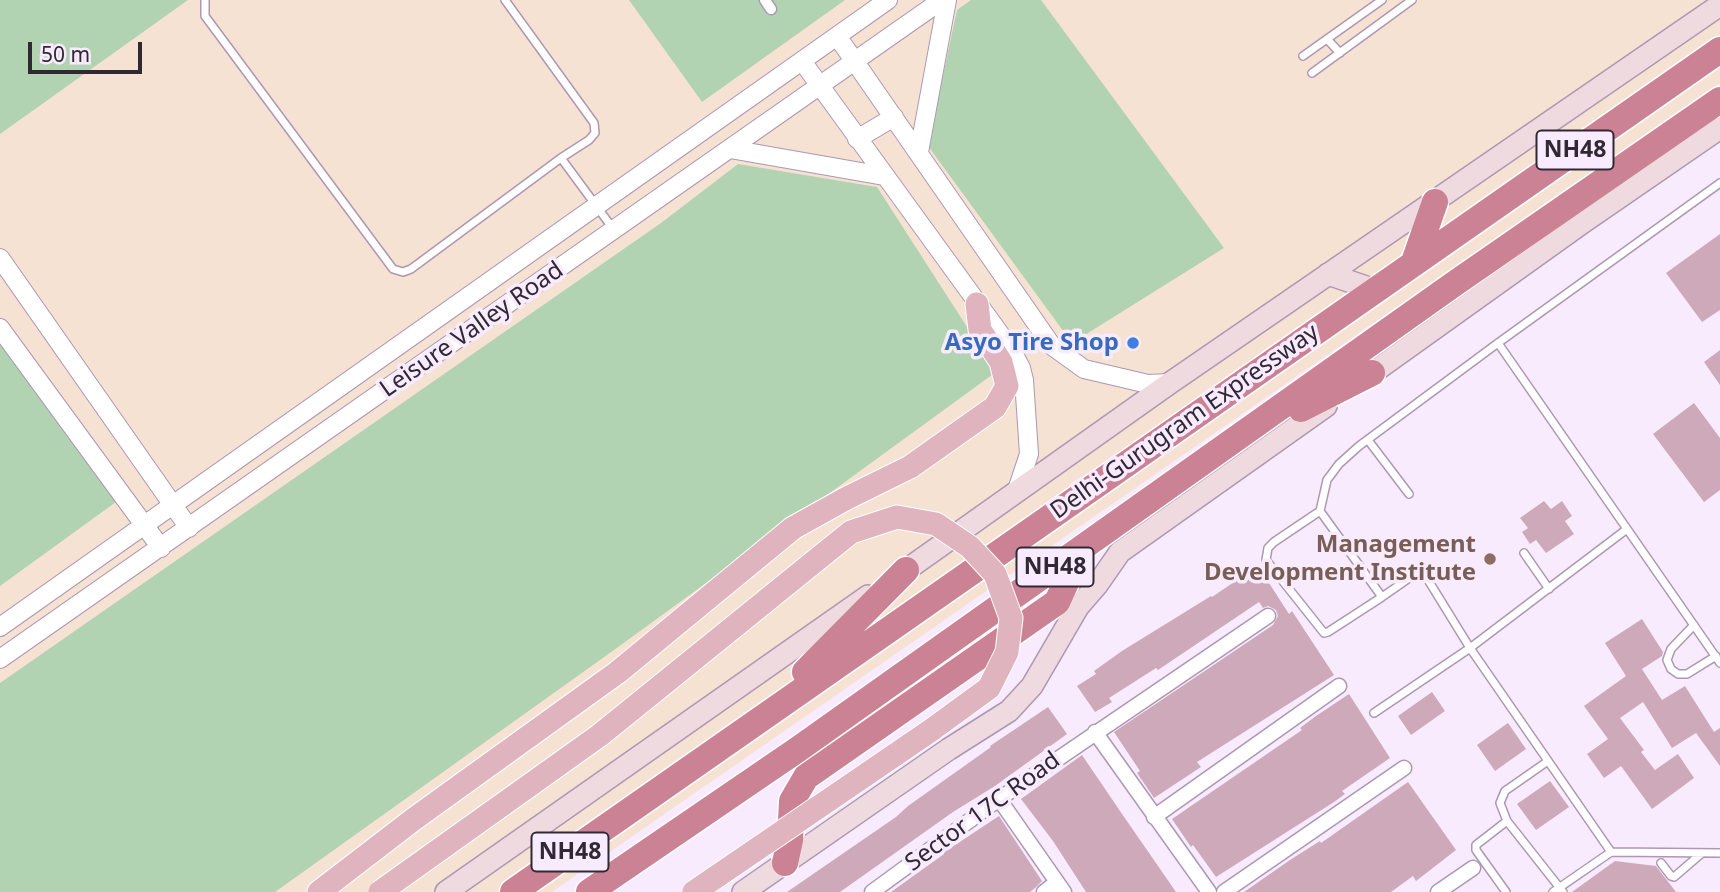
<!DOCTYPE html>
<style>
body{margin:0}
#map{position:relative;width:1720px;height:892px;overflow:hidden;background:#f9ebfe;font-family:"Noto Sans",sans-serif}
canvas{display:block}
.scale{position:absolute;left:28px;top:42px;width:114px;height:32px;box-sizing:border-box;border:4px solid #302833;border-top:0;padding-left:9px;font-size:21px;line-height:24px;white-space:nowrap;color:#302833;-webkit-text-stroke:5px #f9ebfe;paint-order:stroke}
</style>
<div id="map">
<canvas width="1720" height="892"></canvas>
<div class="scale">50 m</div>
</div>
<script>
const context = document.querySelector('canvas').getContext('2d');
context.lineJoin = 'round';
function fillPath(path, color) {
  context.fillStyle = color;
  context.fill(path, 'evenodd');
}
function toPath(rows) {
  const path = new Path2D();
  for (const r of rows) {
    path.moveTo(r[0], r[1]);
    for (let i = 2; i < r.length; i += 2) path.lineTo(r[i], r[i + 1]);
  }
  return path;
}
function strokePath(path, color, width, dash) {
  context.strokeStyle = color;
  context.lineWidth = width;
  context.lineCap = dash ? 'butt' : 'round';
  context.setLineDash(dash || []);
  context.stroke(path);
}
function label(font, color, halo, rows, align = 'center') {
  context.font = font + ' "Noto Sans",sans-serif';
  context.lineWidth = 7;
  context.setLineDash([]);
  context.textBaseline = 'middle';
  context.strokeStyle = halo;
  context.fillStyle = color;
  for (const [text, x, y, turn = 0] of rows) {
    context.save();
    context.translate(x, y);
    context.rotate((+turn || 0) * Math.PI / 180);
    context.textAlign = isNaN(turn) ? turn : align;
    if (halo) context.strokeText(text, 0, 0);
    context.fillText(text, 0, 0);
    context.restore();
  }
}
fillPath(toPath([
 [0,0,1720,0,1720,83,552,892,0,892]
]), '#f6e2d3');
fillPath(toPath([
 [0,0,188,0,0,134],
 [629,0,845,0,702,102],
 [971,0,1041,0,1224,248,1072,343,928,146,957,10],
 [738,164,877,187,996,372,614,650,275,892,0,892,0,683,661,223],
 [0,318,127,494,0,586]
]), '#b2d3b2');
fillPath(toPath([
 [1720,234,1720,310,1702,322,1666,273],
 [1720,350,1720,385,1704,362],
 [1694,403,1720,438,1720,490,1704,502,1653,434],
 [1544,501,1551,509,1562,501,1572,516,1565,521,1574,534,1546,553,1536,540,1530,544,1522,532,1528,528,1520,518],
 [1260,569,1289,614,1292,611,1334,675,1197,762,1201,767,1154,798,1137,773,1140,771,1114,732,1273,625,1278,616,1276,610,1268,606,1263,608,1259,602,1158,670,1156,668,1109,698,1112,702,1095,712,1077,686,1096,674,1094,671,1122,651,1211,596,1212,597,1240,578,1241,581],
 [1642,619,1663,652,1662,656,1642,669,1662,700,1685,686,1714,732,1720,728,1720,766,1696,733,1672,748,1643,702,1620,718,1644,750,1641,752,1655,770,1678,754,1694,778,1652,809,1621,766,1604,778,1587,754,1608,739,1584,706,1626,676,1605,643],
 [1432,692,1445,711,1411,735,1398,716],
 [1349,694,1390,758,1342,791,1345,794,1334,802,1216,877,1193,845,1191,847,1172,819,1302,730,1300,728,1316,716],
 [1048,707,1067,734,995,786,953,812,840,892,787,892,896,817,908,806,977,757,991,747,990,746],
 [1508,723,1526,749,1495,771,1477,745],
 [1082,755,1120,811,1176,892,1086,892,1053,841,1021,799],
 [1550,781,1569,807,1536,830,1517,804],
 [1408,782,1456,850,1416,881,1413,876,1391,892,1244,892,1290,860,1320,841,1321,843],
 [999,816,1042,881,1035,888,1030,892,891,892,944,854,943,853],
 [1615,861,1656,866,1676,892,1572,892]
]), '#cda9ba');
const service = toPath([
 [205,0,205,16,393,269,403,272,411,269,561,158,589,140,595,133,594,123,505,0],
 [1327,39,1340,53],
 [1303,56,1382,0],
 [1312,73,1412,0],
 [561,158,614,230],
 [1498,343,1720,663],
 [1368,440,1409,494],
 [1320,511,1327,480,1339,464,1359,446,1498,343,1720,183],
 [1524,553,1549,589],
 [1382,597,1320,511,1274,542,1268,548,1266,560,1324,633,1328,632,1382,597,1415,574,1425,575,1470,648,1611,852],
 [1694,625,1671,649,1667,660,1671,669,1678,674,1687,674,1716,656],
 [1374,713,1470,648,1627,529],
 [1507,821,1563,892],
 [1661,863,1671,876,1674,877,1702,853],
 [1506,892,1476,850,1476,845,1507,821,1500,803,1505,791,1548,761],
 [1553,892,1611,852,1720,853]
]);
const pedestrian = toPath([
 [765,0,771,9]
]);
const minor = toPath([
 [1095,732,1209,892],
 [999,799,1064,892],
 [1154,817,1339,686],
 [872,892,999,799,1268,616],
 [1044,892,1057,882],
 [1224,892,1404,768],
 [1438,892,1473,868]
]);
const tertiary = toPath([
 [837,36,1052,346,1084,369,1148,384,1170,383],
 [802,61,1011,349,1021,368,1024,380,1029,454,1017,490],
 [857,139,894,117],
 [730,149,884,176],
 [919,152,947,0],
 [0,258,189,528],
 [0,328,161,548],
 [0,627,888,0],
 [0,659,942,0]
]);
const secondary = toPath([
 [1328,274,1375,290],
 [1361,381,1582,223,1720,128],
 [895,578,1170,383,1720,5],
 [446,892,868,596],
 [743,892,949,749,1009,711,1032,686,1078,607,1097,585,1120,552,1326,406]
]);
const primary = toPath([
 [319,892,414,819,618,672,793,528,847,498,910,467,995,407,1007,386,1001,362,980,330,977,304]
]);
const motorway = toPath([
 [1414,262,1435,202],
 [1301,409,1372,373],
 [805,672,906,570],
 [785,863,790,840,792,801,806,777,1057,602,1081,550],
 [513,892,1720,50],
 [589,892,797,750,1454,284,1720,100]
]);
strokePath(service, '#ad97b4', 10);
strokePath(pedestrian, '#ad97b4', 13);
strokePath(minor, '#ad97b4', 17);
strokePath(tertiary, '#ad97b4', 20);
strokePath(secondary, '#ad97b4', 24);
strokePath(primary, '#fff', 25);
strokePath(motorway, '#fff', 29);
strokePath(service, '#fff', 7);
strokePath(pedestrian, '#fff', 10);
strokePath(minor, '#fff', 14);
strokePath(tertiary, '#fff', 18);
strokePath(secondary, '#efdadf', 21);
strokePath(primary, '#e0b4bf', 23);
strokePath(motorway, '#cb8295', 26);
const primaryBridge = toPath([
 [380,892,600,735,851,532,897,517,936,524,970,547,995,574,1011,618,1007,652,989,688,930,731,694,892]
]);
strokePath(primaryBridge, '#fff', 25, []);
strokePath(primaryBridge, '#e0b4bf', 23);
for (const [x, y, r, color] of [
 [1133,343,7,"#3f7fe0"],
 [1490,559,7,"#8d6e63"]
]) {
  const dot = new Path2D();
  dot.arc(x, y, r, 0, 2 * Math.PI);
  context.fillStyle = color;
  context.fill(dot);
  strokePath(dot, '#f9ebfe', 2.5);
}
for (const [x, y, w] of [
 [1575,150,77],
 [1055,567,77],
 [570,852,77]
]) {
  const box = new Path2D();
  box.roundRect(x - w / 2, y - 19.5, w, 39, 5);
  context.fillStyle = '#f9ebfe';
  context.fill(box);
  strokePath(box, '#302833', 2);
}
label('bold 23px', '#302833', null, [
 ["NH48",1575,150],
 ["NH48",1055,567],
 ["NH48",570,852]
]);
label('24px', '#302833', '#f9ebfe', [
 ["Leisure Valley Road",472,330,-35],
 ["Delhi-Gurugram Expressway",1185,422,-35],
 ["Sector 17C Road",983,812,-36]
]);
label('bold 24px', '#366cbe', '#f9ebfe', [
 ["Asyo Tire Shop",1119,343]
], 'right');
label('bold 24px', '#785e54', '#f9ebfe', [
 ["Management",1476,545],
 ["Development Institute",1476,573]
], 'right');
</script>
